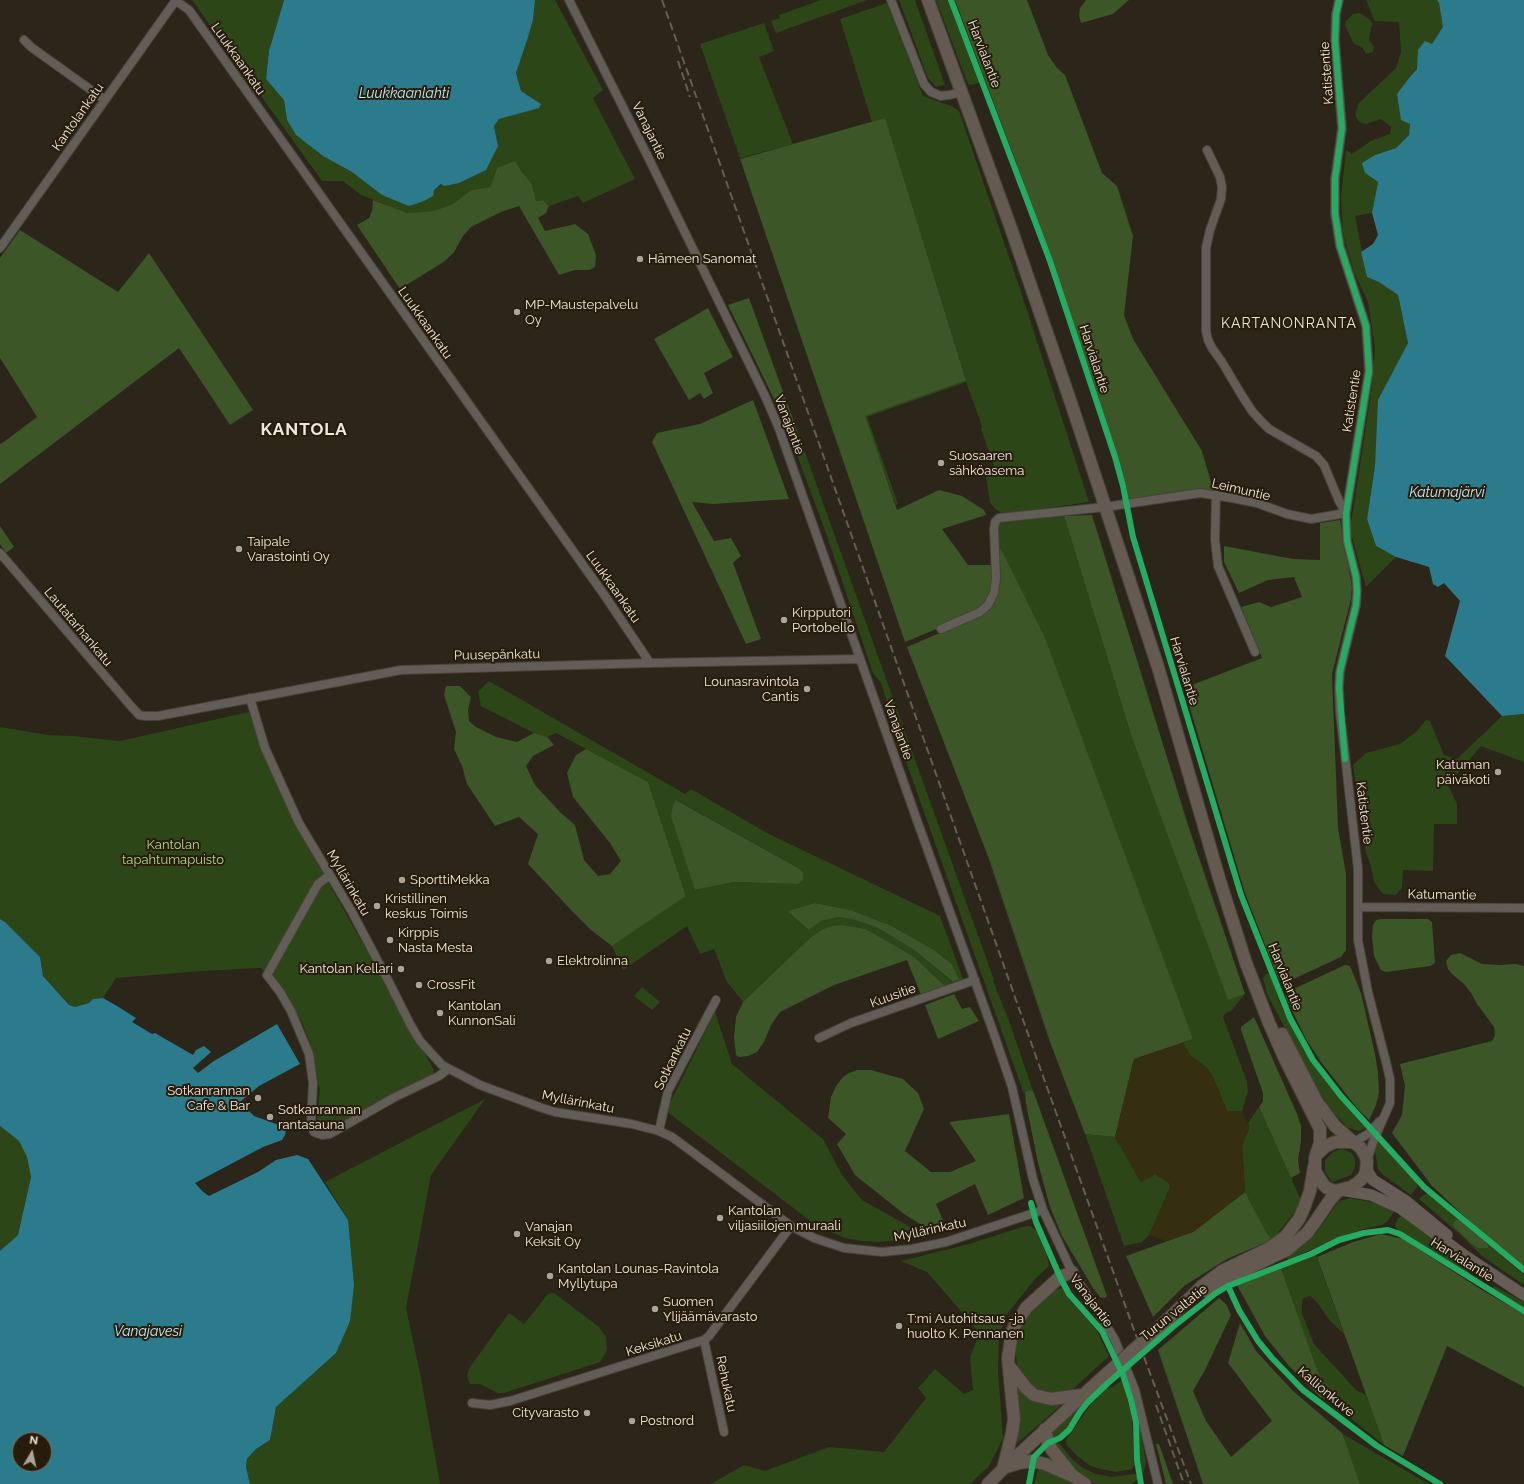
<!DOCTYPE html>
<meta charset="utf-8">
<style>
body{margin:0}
#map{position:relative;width:1524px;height:1484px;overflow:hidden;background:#2b251a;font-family:Raleway,sans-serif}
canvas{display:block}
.north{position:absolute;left:12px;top:1432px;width:40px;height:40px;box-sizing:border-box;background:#271c0b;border:1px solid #776e5f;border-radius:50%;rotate:9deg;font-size:11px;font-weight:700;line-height:16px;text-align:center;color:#f0e8de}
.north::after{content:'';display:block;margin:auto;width:14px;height:18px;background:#aba499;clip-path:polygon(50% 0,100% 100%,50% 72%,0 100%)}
</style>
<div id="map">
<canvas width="1524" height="1484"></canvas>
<div class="north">N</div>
</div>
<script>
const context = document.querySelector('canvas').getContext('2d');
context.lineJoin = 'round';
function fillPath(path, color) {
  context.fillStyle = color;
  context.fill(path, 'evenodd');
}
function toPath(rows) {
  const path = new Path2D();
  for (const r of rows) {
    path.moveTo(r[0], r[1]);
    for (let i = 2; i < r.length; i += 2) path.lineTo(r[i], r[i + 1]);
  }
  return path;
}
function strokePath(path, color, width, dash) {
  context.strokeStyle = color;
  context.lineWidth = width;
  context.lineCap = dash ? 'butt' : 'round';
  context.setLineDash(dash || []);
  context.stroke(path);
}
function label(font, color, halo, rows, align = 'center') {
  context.font = font + ' Raleway,sans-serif';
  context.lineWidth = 4;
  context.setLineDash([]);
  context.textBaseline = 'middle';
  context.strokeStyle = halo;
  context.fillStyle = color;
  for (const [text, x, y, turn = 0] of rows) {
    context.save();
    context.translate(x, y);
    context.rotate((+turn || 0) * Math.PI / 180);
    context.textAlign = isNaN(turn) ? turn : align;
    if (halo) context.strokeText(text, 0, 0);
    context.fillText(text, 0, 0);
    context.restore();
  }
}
fillPath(toPath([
 [192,0,284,0,269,51,266,79,284,100,287,120,296,135,323,156,352,172,382,195,434,190,498,146,494,126,499,118,541,104,521,91,516,73,533,20,535,0,555,0,603,90,593,98,635,179,583,203,578,196,549,206,543,200,536,201,532,184,521,171,497,168,490,187,471,190,453,204,433,211,408,213,361,195,343,181,322,181],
 [821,0,867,0,776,33,771,21,780,18,779,15],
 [899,0,915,0,945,85,936,87,928,78],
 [936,0,949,0,980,79,979,83,971,85,968,84],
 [1366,0,1437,0,1439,3,1443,27,1417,69,1409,78,1397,94,1410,124,1409,135,1396,148,1375,155,1365,173,1378,182,1372,213,1355,216,1367,277,1379,281,1398,295,1408,343,1379,399,1375,466,1367,519,1376,546,1396,557,1366,587,1350,530,1372,387,1375,347,1368,302,1354,272,1343,234,1341,197,1346,150,1352,154,1371,141,1390,134,1391,127,1381,119,1366,124,1359,122,1355,114,1359,103,1396,68,1401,52,1399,22,1375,21],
 [887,3,923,96,951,106,959,111,1020,289,1089,502,1003,514,994,508,990,502,985,469,994,466,981,429,982,426,966,382,867,417,898,504,896,505,864,416,966,379,885,119,872,122,840,19],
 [1360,13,1369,19,1373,24,1371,28,1369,40,1374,47,1373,52,1366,54,1362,47,1354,44,1345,25,1346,21,1353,14],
 [764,23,774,51,759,57,793,144,740,158,700,44],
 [798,433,994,980,993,981,1009,1021,1033,1091,1030,1090,1025,1092,1024,1094,903,753,881,683,873,673,827,536,790,436],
 [1064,516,1132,738,1228,999,1245,994,1231,1011,1226,1013,1223,1017,1247,1082,1248,1091,1242,1111,1227,1111,1213,1077,1207,1068,1190,1055,1183,1043,1193,1039,998,553,998,525,1000,521],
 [489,681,685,794,691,789,767,833,940,916,963,979,961,982,946,987,914,957,899,948,866,929,843,925,823,929,811,937,743,1002,727,982,714,949,700,954,687,926,623,970,612,946,686,896,648,782,556,733,547,737,534,733,481,706,478,692],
 [677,800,800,869,803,872,798,884,734,882,695,890],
 [815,903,851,910,892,926,934,950,952,964,959,979,952,982,914,950,878,928,852,919,838,917,821,921,809,930,787,911],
 [249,712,277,786,332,889,434,1070,432,1076,347,1124,327,1130,317,1123,320,1088,318,1084,310,1042,301,1020,274,976,260,968,202,971,116,978,103,998,93,999,89,1003,75,1007,69,1005,43,976,40,957,5,922,0,919,0,727,48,735,72,736,120,741],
 [1524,714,1524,762,1481,746,1448,785,1457,804,1457,824,1434,824,1433,871,1403,870,1402,888,1396,895,1383,894,1374,882,1371,866,1366,853,1353,765,1366,753,1400,744,1416,732,1426,720,1430,721,1444,755,1457,759,1502,716],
 [1266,974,1270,974,1282,1008,1303,1049,1330,1087,1367,1128,1359,1131,1348,1128,1332,1111,1319,1092,1267,994,1263,978],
 [642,987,660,1002,652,1010,634,996],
 [715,1012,732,1064,823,1139,842,1175,862,1200,912,1228,916,1238,879,1242,862,1241,845,1238,817,1226,666,1111],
 [485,1099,431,1175,406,1308,421,1378,440,1484,250,1484,246,1467,247,1459,256,1449,270,1440,276,1407,336,1353,348,1220,325,1182],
 [1259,1107,1300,1198,1297,1209,1272,1240,1266,1232,1245,1192,1242,1145,1249,1129,1248,1123],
 [0,1126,19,1141,27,1157,31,1177,18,1235,0,1251],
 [1085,1134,1115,1137,1141,1182,1155,1174,1169,1183,1169,1190,1149,1235,1142,1242,1124,1246],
 [1378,1140,1417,1181,1417,1187,1411,1195,1382,1174,1378,1169,1375,1150],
 [1342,1149,1352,1153,1355,1159,1355,1167,1351,1175,1332,1182,1325,1172,1325,1160,1333,1152],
 [1428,1193,1524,1275,1524,1285,1482,1256,1461,1235,1419,1199,1422,1196],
 [1350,1198,1375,1203,1395,1210,1387,1222,1382,1225,1364,1229,1340,1237,1288,1260,1287,1257,1299,1249,1316,1233,1339,1201],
 [1401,1216,1403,1216,1423,1231,1468,1269,1470,1272,1468,1275,1398,1230,1395,1226,1396,1223,1398,1218],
 [1030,1226,1037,1231,1047,1256,1049,1266,1035,1279,1007,1314,999,1334,998,1371,1003,1438,989,1466,970,1484,711,1484,744,1465,765,1471,829,1447,884,1452,926,1398,918,1388,935,1369,964,1394,973,1390,970,1357,980,1333,927,1272,901,1261,969,1244,1022,1227],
 [1316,1255,1344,1334,1330,1321,1316,1301,1310,1296,1304,1298,1302,1301,1302,1314,1314,1344,1356,1390,1366,1395,1384,1445,1328,1400,1281,1268],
 [1475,1278,1493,1288,1494,1286,1524,1302,1524,1309,1474,1279],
 [1062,1288,1068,1298,1096,1329,1109,1356,1072,1390,1061,1393,1050,1393,1039,1390,1032,1385,1023,1378,1017,1364,1015,1345,1017,1335,1025,1319,1052,1292,1058,1289],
 [554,1293,599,1327,606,1337,607,1350,600,1362,504,1393,498,1393,480,1384,470,1384,467,1376,470,1367,509,1313,524,1324,548,1294],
 [1122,1380,1132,1417,1134,1465,1132,1469,1128,1470,1116,1472,1096,1468,1089,1465,1076,1455,1067,1445,1066,1440,1091,1404,1107,1388,1113,1387],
 [1014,1382,1047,1402,1059,1404,1060,1406,1013,1447],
 [1084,1403,1069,1428,1052,1439,1053,1433,1056,1428],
 [1139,1422,1146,1462,1143,1474,1140,1470,1140,1461],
 [1341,1433,1427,1483,1428,1484,1360,1484],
 [1056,1442,1059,1443,1072,1459,1083,1468,1096,1474,1112,1477,1134,1474,1137,1475,1138,1479,1131,1484,1096,1484,1086,1480,1080,1476,1053,1443],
 [1039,1467,1076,1484,1034,1484]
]), '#2d4617');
fillPath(toPath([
 [955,0,1027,0,1048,55,1057,68,1065,75,1102,173,1117,186,1133,236,1124,315,1133,339,1202,451,1214,493,1129,502,1126,486,1092,377,1016,162],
 [1086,0,1129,0,1113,14,1081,23,1079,16,1080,8],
 [885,118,966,380,865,416,897,510,939,490,962,496,984,510,986,515,942,529,968,565,994,565,992,592,980,611,905,642,740,159],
 [515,161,521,171,532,184,536,201,543,200,549,206,546,213,538,218,545,231,575,224,588,234,596,255,595,267,589,270,575,270,559,275,519,206,501,212,471,227,463,236,454,252,445,261,400,289,357,225,369,218,372,211,373,200,408,213,433,211,453,204,471,190,490,187,497,168],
 [20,230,118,292,149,253,253,410,230,425,179,348,0,484,0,443,1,444,37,417,0,358,0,258],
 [749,298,798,433,790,436,777,405,728,305],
 [708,308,733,357,704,373,713,393,704,399,700,393,689,400,654,339],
 [753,400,789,499,713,504,692,502,714,541,731,538,741,556,733,563,761,639,746,644,652,442,657,433,700,424],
 [1092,515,1188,825,1245,994,1228,1000,1132,738,1064,516],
 [1340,520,1352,587,1351,599,1332,674,1338,828,1346,874,1346,950,1341,957,1287,982,1280,981,1276,973,1245,893,1184,688,1262,658,1241,607,1259,602,1271,607,1302,597,1294,577,1268,580,1239,593,1224,562,1224,546,1293,559,1320,560,1320,523],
 [0,526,14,547,6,553,0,544],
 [1001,549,1045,638,1193,1039,1134,1059,1115,1137,1085,1134,1050,1042,989,859,907,647,982,615,990,609,997,594,998,553],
 [446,686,460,686,471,697,468,710,469,721,476,727,496,737,517,742,534,733,547,737,554,745,533,756,526,766,535,785,561,813,575,825,584,860,598,876,610,874,621,861,610,843,573,797,567,773,576,755,586,749,648,782,686,896,612,946,591,930,572,911,528,864,538,834,519,817,495,826,467,784,462,766,454,749,456,732,444,695],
 [676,800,800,869,803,872,803,880,798,884,734,882,695,890,671,816,673,805],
 [815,903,851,910,892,926,934,950,952,964,959,979,953,982,914,950,878,928,852,919,838,917,821,921,809,930,787,911],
 [1381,919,1428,919,1432,922,1435,963,1430,966,1386,972,1381,970,1374,956,1372,936,1373,925,1376,920],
 [843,925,866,929,899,948,914,957,946,987,921,995,907,960,834,985,780,1012,771,1025,764,1042,757,1052,748,1056,739,1057,736,1055,734,1037,736,1017,743,1002,811,937,823,929,832,926],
 [1460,953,1482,964,1500,965,1516,964,1524,966,1524,1267,1507,1256,1432,1186,1392,1133,1402,1115,1405,1086,1400,1064,1492,1041,1495,1036,1494,1027,1477,1004,1471,993,1464,984,1452,974,1448,969,1446,961,1451,955],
 [1345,965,1350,966,1361,993,1375,1054,1378,1073,1379,1093,1376,1105,1369,1120,1357,1108,1321,1062,1306,1039,1286,998,1287,992],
 [954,994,962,1009,970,1007,979,1021,938,1039,925,1005],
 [1254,1017,1297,1114,1301,1126,1301,1141,1298,1160,1300,1173,1291,1178,1259,1107,1263,1101,1263,1093,1241,1030,1241,1027],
 [857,1070,871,1070,903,1079,918,1093,924,1109,905,1151,931,1172,950,1172,976,1161,949,1122,1009,1114,1024,1198,988,1215,975,1184,936,1204,947,1230,936,1234,904,1214,855,1175,837,1144,846,1134,828,1118,831,1097,836,1086,843,1077,849,1073],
 [1030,1090,1033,1091,1035,1096,1107,1296,1105,1298,1100,1297,1093,1288,1062,1236,1050,1207,1038,1163,1026,1104,1025,1092],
 [1245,1192,1266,1232,1272,1240,1227,1259,1184,1286,1153,1317,1126,1256,1193,1232],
 [1456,1220,1459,1220,1483,1240,1488,1245,1488,1248,1478,1248,1471,1243,1454,1227,1453,1223],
 [1381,1234,1403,1239,1482,1290,1524,1314,1524,1387,1447,1346,1403,1456,1384,1445,1317,1257,1353,1242],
 [1281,1268,1328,1400,1320,1397,1289,1366,1265,1336,1237,1285],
 [1219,1298,1226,1304,1231,1315,1205,1370,1193,1391,1206,1421,1231,1457,1272,1421,1228,1363,1240,1323,1256,1351,1292,1390,1342,1433,1360,1484,1203,1484,1158,1350],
 [1156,1444,1159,1444,1173,1484,1166,1484]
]), '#3c5628');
fillPath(toPath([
 [1183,1043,1190,1055,1207,1068,1213,1077,1227,1111,1242,1111,1248,1123,1249,1129,1242,1145,1245,1192,1193,1232,1166,1241,1149,1235,1169,1190,1169,1183,1155,1174,1141,1182,1115,1137,1134,1059]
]), '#352e10');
fillPath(toPath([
 [284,0,535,0,533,20,528,37,516,73,521,91,541,104,539,108,499,119,494,126,498,146,486,170,459,183,444,186,441,184,434,190,433,196,424,201,409,206,382,195,352,172,323,156,296,135,287,120,284,100,266,79,269,51],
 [1437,0,1524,0,1524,714,1502,716,1445,656,1460,601,1444,583,1438,587,1433,584,1429,567,1396,557,1376,546,1367,519,1375,466,1378,400,1408,343,1398,295,1379,282,1367,277,1361,252,1373,244,1378,235,1372,213,1378,182,1365,173,1362,163,1375,155,1396,148,1409,135,1410,124,1401,120,1397,94,1409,78,1417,69,1418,50,1425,41,1432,44,1443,27,1439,3],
 [0,919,5,922,40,957,43,976,69,1005,75,1007,89,1003,93,999,103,998,117,1006,136,1018,132,1022,152,1034,155,1033,193,1055,196,1050,204,1046,211,1052,193,1068,198,1073,214,1061,277,1024,300,1064,259,1086,240,1102,254,1116,279,1125,286,1130,285,1135,282,1140,263,1147,195,1183,202,1191,209,1196,258,1172,276,1160,297,1155,308,1159,348,1220,354,1285,350,1321,336,1353,276,1407,270,1440,256,1449,247,1459,246,1467,250,1484,0,1484,0,1251,18,1235,31,1177,27,1157,19,1141,0,1126],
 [20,1440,44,1440,44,1464,20,1464]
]), '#2b7b8d');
const minor = toPath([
 [569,0,649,159,765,396,778,426,919,826,994,1034,1012,1087,1033,1179,1043,1210,1072,1272,1096,1308,1115,1340,1135,1390,1158,1484],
 [891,0,924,84,931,92,941,96,949,95,962,92],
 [1339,0,1336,14,1335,41,1342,128,1335,179,1335,214,1340,246,1366,326,1369,371,1346,513,1347,541,1356,577,1357,591,1356,605,1340,671,1339,687,1340,712,1358,869,1358,940,1368,992,1386,1062,1390,1079,1390,1103,1373,1142,1367,1161],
 [176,1,189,10,605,596,650,663],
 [24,40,31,47,105,100],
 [0,248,176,0],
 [1216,495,1215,540,1218,566,1255,652],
 [0,553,130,705,139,715,144,716,158,716,401,670,650,663,860,659],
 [941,629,980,612,988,605,994,593,996,578,994,529,995,522,999,518,1105,507,1200,493,1232,498,1257,503,1287,514,1311,519,1346,513,1339,501,1324,465,1316,456,1269,429,1260,420,1252,411,1241,394,1222,362,1212,348,1208,340,1206,331,1206,248,1210,230,1221,199,1222,187,1220,177,1207,150],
 [250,698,265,748,299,823,352,912,390,984,410,1024,420,1041,442,1065,480,1085,542,1108,555,1112,632,1124,659,1131,672,1137,691,1151,791,1226,814,1238,844,1248,882,1252,912,1249,946,1242,1043,1210],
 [330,875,318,884,267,975,280,992,291,1011,309,1054,313,1083,311,1124,314,1132,322,1135,330,1134,395,1097,439,1076,448,1069],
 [1359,907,1524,908],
 [819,1038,851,1023,975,980],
 [659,1131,668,1091,716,1000],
 [1354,1142,1368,1134,1380,1121],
 [704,1340,724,1432],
 [472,1403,490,1405,510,1401,704,1340,709,1336,791,1226]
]);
const major = toPath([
 [1367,1165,1368,1172,1373,1180,1406,1201,1447,1235],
 [1342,1190,1371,1195,1400,1208,1464,1255,1524,1295]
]);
const highway = toPath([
 [928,0,1012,231,1072,406,1158,667,1219,878,1246,963,1269,1023,1285,1059,1320,1129,1320,1143,1316,1155,1315,1159,1315,1171,1323,1184,1327,1188,1335,1191,1351,1187,1356,1184,1364,1177,1366,1171,1367,1161,1365,1155,1360,1147,1353,1142,1335,1142,1326,1146,1316,1155],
 [1282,1034,1317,1102,1335,1126,1353,1142],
 [1206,1291,1236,1274,1287,1250,1307,1233,1315,1222,1330,1200,1339,1190],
 [1168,1319,1202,1286,1222,1271,1268,1249,1286,1236,1299,1219,1304,1208,1310,1191,1314,1167],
 [1009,1366,1026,1388,1034,1395,1051,1399,1082,1395],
 [1045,1429,1048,1443,1052,1450,1072,1475],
 [1006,1467,1019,1463,1032,1461,1045,1464,1073,1476,1085,1484],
 [1003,1469,1012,1433,1014,1419,1008,1359,1012,1332,1015,1325,1026,1308,1060,1277,1072,1272],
 [988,1484,1003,1469,1103,1377]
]);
strokePath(minor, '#474239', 10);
strokePath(major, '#474239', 12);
strokePath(highway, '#474239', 14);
strokePath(minor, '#625d56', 8);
strokePath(major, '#665d56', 11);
strokePath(highway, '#645a51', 12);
strokePath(toPath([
 [662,0,1039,1065,1134,1330,1191,1484],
 [678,61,690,97],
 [1156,1405,1184,1484]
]), '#635e56', 2, [8, 4]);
const highwayBridge = toPath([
 [1103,1377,1168,1319]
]);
strokePath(highwayBridge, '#474239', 14, []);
strokePath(highwayBridge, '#645a51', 12);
strokePath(toPath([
 [951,0,1050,261,1115,457,1123,486,1133,537,1241,895,1290,1018,1313,1060,1341,1096,1424,1187,1524,1270],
 [1339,0,1336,14,1335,41,1342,128,1335,179,1335,214,1340,246,1366,326,1369,371,1346,513,1347,541,1356,577,1357,591,1356,605,1340,671,1339,687,1345,759],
 [1031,1203,1036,1222,1060,1277,1069,1294,1102,1331,1123,1375,1131,1400,1136,1422,1137,1460,1141,1484],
 [1228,1286,1239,1310,1258,1341,1272,1358,1303,1390,1377,1446,1440,1484],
 [1029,1484,1034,1457,1048,1443,1060,1438,1069,1430,1080,1412,1088,1402,1108,1383,1174,1326,1216,1293,1228,1286,1311,1254,1339,1240,1364,1233,1388,1230,1400,1234,1524,1311]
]), '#26ab63', 6);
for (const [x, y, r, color] of [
 [640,259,4,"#aba499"],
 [517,312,4,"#aba499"],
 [941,463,4,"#aba499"],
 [239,549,4,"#aba499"],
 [784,620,4,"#aba499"],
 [807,689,4,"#aba499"],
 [1498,772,4,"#aba499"],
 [402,880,4,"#aba499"],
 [377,906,4,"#aba499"],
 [390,940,4,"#aba499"],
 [549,961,4,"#aba499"],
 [401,969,4,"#aba499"],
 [419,985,4,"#aba499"],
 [440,1013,4,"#aba499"],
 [258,1098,4,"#aba499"],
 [270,1117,4,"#aba499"],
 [720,1218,4,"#aba499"],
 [517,1234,4,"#aba499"],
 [550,1276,4,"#aba499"],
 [655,1309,4,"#aba499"],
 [899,1326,4,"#aba499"],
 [587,1413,4,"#aba499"],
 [632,1421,4,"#aba499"]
]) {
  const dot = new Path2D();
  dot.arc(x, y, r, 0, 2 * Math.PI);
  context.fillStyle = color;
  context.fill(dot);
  strokePath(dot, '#271c0b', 1.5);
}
label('13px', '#f0e8de', '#271c0b', [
 ["Harvialantie",984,54,69],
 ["Luukkaankatu",238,59,55],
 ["Katistentie",1327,73,-94],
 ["Kantolankatu",78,117,-55],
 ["Vanajantie",649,131,64],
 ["Luukkaankatu",425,323,55],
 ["Harvialantie",1094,359,72],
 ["Katistentie",1352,401,-81],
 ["Vanajantie",789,425,69],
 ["Leimuntie",1241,490,13],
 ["Luukkaankatu",613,587,55],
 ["Lautatarhankatu",78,627,50],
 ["Puusepänkatu",497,655,-1],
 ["Harvialantie",1184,671,73],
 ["Vanajantie",898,730,70],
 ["Katistentie",1364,813,83],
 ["Myllärinkatu",348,883,60],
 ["Katumantie",1442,895,1],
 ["Harvialantie",1285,977,68],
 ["Kuusitie",893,996,-20],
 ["Sotkankatu",673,1059,-64],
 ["Myllärinkatu",578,1102,11],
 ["Myllärinkatu",930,1230,-12],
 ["Harvialantie",1462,1260,32],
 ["Vanajantie",1091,1301,53],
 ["Turun valtatie",1174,1313,-39],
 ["Keksikatu",654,1344,-17],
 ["Rehukatu",726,1384,78],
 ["Kallionkuve",1326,1392,40]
]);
label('13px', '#f0e8de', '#271c0b', [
 ["Hämeen Sanomat",648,259],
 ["MP-Maustepalvelu",525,305],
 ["Oy",525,320],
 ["Suosaaren",949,456],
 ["sähköasema",949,471],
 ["Taipale",247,542],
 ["Varastointi Oy",247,557],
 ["Kirpputori",792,613],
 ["Portobello",792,628],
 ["Lounasravintola",799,682,"right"],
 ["Cantis",799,697,"right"],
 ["Katuman",1490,765,"right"],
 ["päiväkoti",1490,780,"right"],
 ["SporttiMekka",410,880],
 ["Kristillinen",385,899],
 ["keskus Toimis",385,914],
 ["Kirppis",398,933],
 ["Nasta Mesta",398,948],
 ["Elektrolinna",557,961],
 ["Kantolan Kellari",393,969,"right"],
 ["CrossFit",427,985],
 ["Kantolan",448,1006],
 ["KunnonSali",448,1021],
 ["Sotkanrannan",250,1091,"right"],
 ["Cafe & Bar",250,1106,"right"],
 ["Sotkanrannan",278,1110],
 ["rantasauna",278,1125],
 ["Kantolan",728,1211],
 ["viljasiilojen muraali",728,1226],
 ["Vanajan",525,1227],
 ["Keksit Oy",525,1242],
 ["Kantolan Lounas-Ravintola",558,1269],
 ["Myllytupa",558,1284],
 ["Suomen",663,1302],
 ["Ylijäämävarasto",663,1317],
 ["T:mi Autohitsaus -ja",907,1319],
 ["huolto K. Pennanen",907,1334],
 ["Cityvarasto",579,1413,"right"],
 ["Postnord",640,1421]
], 'left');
label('13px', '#acdd8e', '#271c0b', [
 ["Kantolan",173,845],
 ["tapahtumapuisto",173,860]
]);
label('italic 14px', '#c2ecf8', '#271c0b', [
 ["Luukkaanlahti",404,94],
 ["Katumajärvi",1447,493],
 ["Vanajavesi",148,1332]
]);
context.letterSpacing = '1px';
label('14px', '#f0e8de', '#271c0b', [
 ["KARTANONRANTA",1289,324]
]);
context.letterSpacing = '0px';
context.letterSpacing = '1px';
label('bold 17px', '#f0e8de', '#271c0b', [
 ["KANTOLA",304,430]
]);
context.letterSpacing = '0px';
</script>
